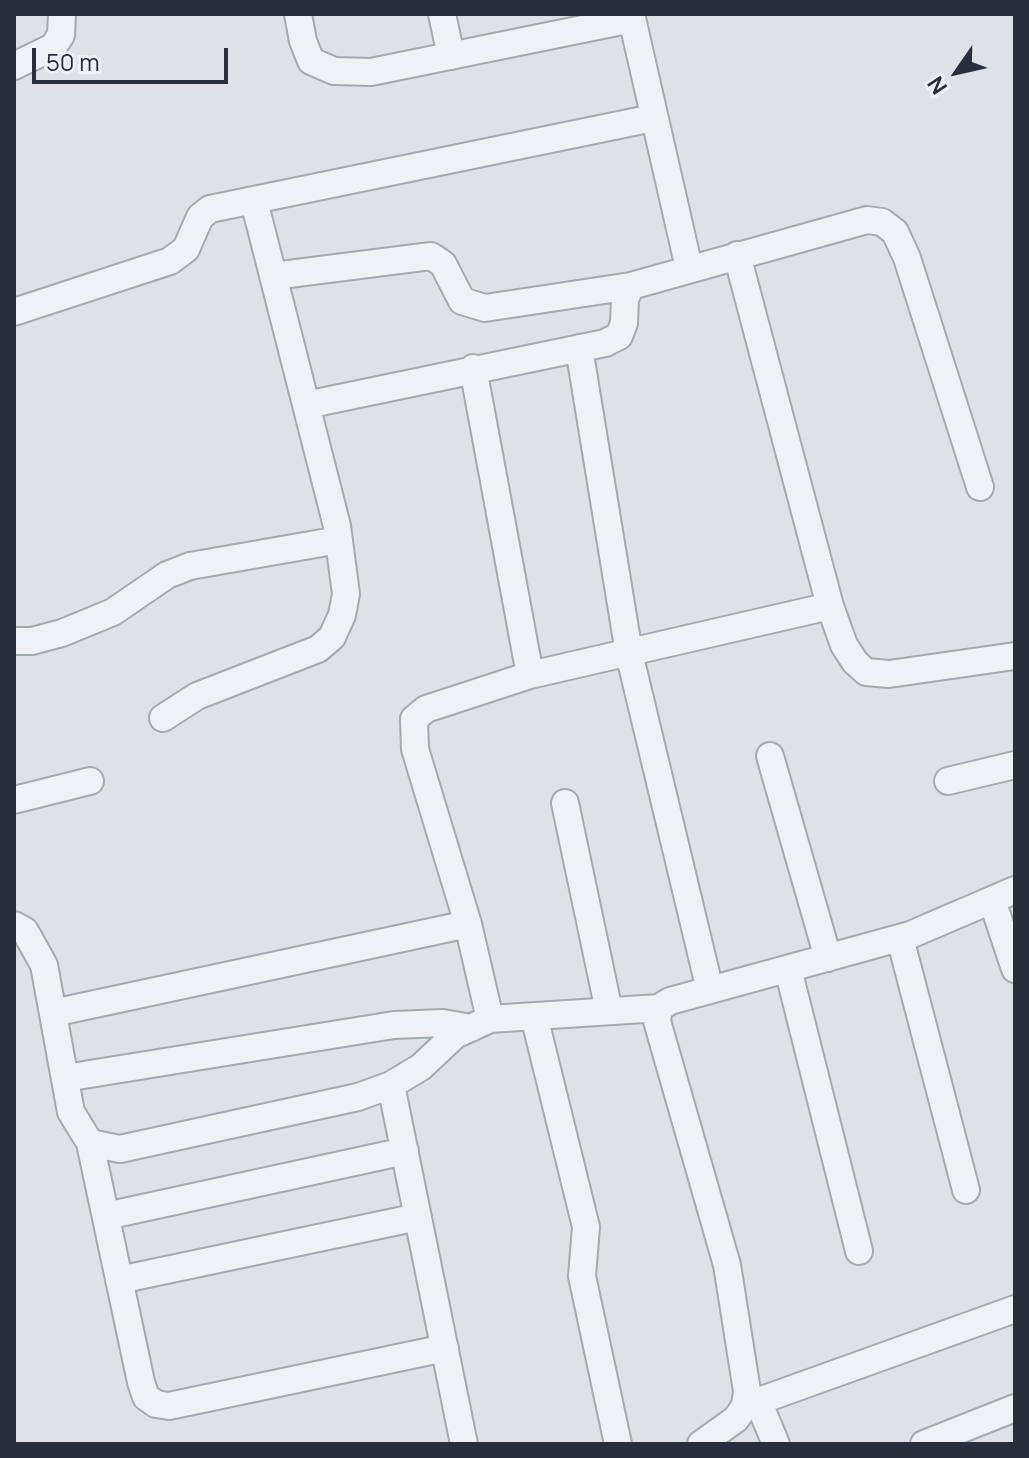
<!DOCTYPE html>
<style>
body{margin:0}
#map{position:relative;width:1029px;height:1458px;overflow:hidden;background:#dee1e6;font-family:Manrope,sans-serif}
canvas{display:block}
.frame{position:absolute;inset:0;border:16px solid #282e3c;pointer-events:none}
.north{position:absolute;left:917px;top:32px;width:80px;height:80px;-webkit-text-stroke:6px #edf0f4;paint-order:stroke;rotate:236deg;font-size:22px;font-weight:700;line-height:32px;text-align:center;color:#282e3c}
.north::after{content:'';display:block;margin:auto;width:28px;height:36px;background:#282e3c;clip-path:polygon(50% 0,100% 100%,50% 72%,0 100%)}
.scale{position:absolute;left:32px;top:48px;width:196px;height:36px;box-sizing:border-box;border:4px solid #282e3c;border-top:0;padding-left:10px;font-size:24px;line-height:28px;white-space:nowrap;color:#282e3c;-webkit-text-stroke:6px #edf0f4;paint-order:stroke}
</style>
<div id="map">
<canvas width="1029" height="1458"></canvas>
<div class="frame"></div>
<div class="north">N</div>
<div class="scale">50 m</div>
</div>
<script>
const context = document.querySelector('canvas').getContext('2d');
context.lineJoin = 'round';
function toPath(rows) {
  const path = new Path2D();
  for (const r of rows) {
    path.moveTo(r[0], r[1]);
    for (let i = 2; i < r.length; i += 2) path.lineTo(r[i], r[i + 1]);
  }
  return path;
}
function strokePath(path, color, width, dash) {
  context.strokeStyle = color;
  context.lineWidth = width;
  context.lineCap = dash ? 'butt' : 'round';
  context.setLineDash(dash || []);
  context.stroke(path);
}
const minor = toPath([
 [298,14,303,41,311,61,334,71,371,72,632,19],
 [442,14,451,56],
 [631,14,689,268],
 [14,66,53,47,61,35,62,14],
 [737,255,830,606,844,645,855,662,866,672,889,674,1015,656],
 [273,276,431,256,443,264,462,301,485,308,631,286],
 [14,312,170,261,186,249,200,217,210,209,653,118],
 [579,348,629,653,710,990],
 [473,368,530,675],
 [306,405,605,343,619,336,624,323,625,299,631,286,867,220,882,222,895,232,907,258,980,487],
 [14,641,32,641,62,633,113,612,167,575,190,566,339,540],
 [163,718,197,696,318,649,332,637,342,615,346,594,337,526,254,201],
 [770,756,828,958],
 [948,781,1015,765],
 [14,800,90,781],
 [565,803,609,1011],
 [992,900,1015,969],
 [14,925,25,931,44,965,71,1112,90,1143,120,1149,358,1097,391,1085,421,1067,455,1035,490,1019,659,1008],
 [900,938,966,1190],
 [788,969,859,1251],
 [53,1013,468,924],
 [534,1016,586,1227,582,1276,618,1444],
 [490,1019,468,924,415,749,414,719,426,709,530,675,830,606],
 [65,1078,394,1025,443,1023,471,1028],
 [391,1085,464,1444],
 [90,1143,141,1382,146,1397,156,1404,169,1406,445,1348],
 [106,1216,405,1151],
 [119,1280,418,1217],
 [758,1401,776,1444],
 [745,1406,1015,1309],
 [701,1444,736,1419,745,1406,747,1391,727,1265,657,1021,659,1008,670,1001,910,935,1015,890],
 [924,1444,1015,1408]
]);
strokePath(minor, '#a4a8b0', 30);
strokePath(minor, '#f0f1f5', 26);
</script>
